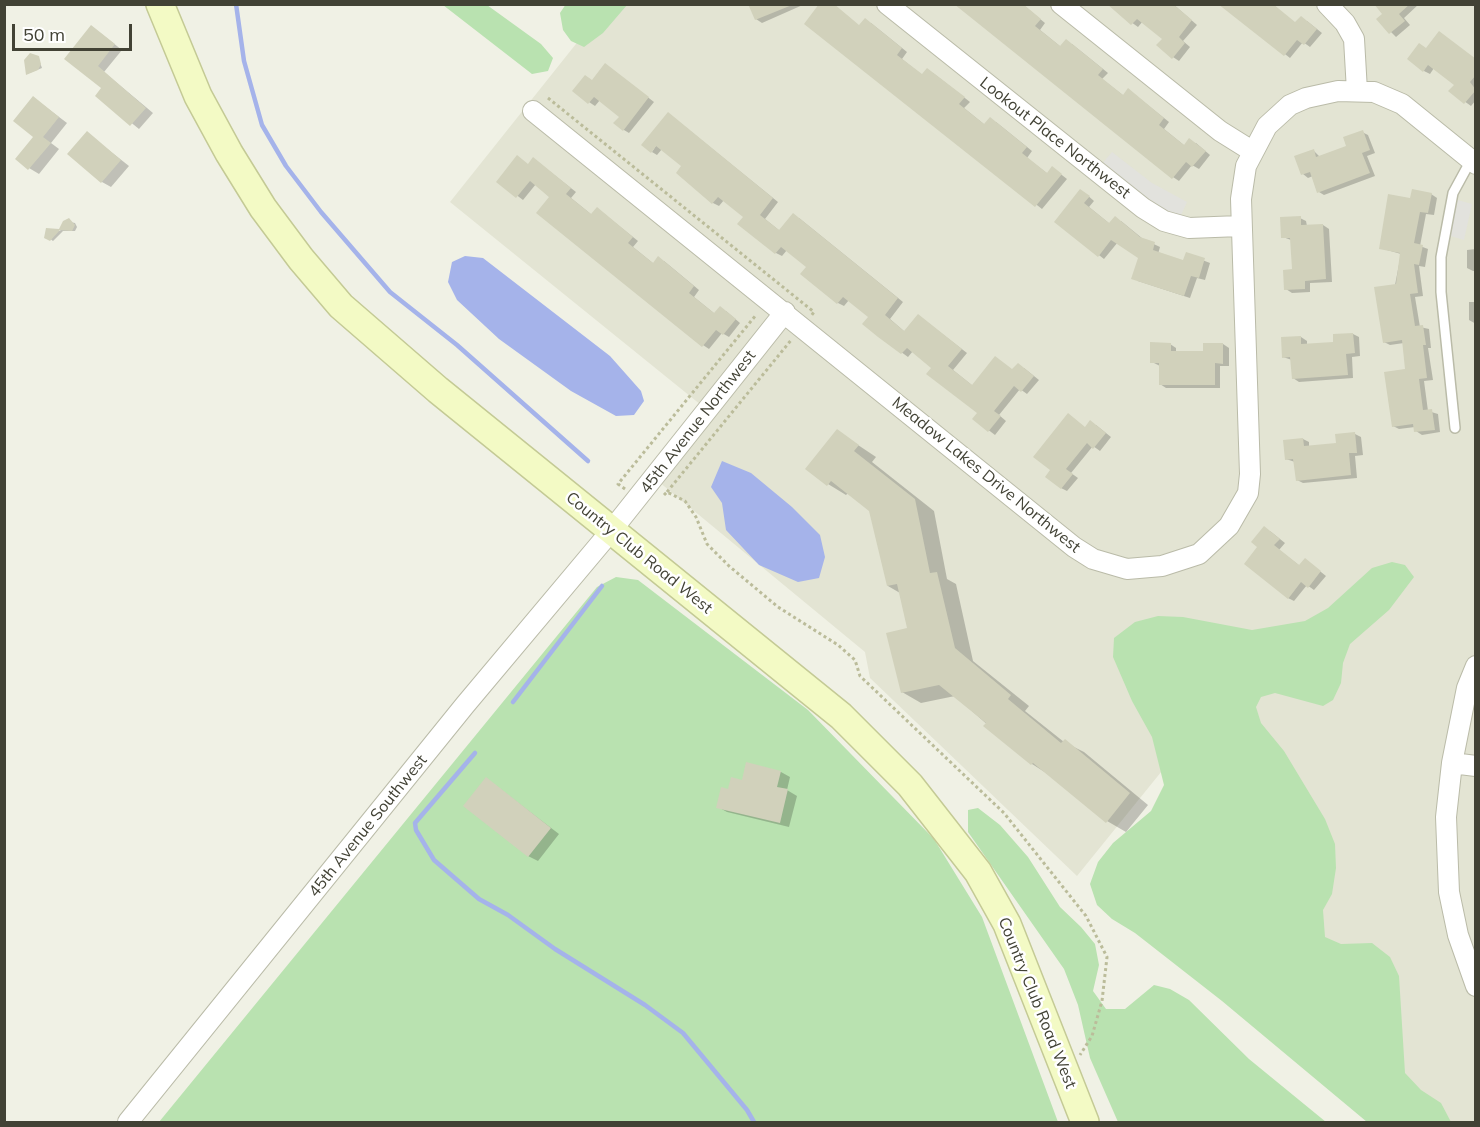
<!DOCTYPE html>
<style>
body{margin:0}
#map{position:relative;width:1480px;height:1127px;overflow:hidden;background:#f0f1e5;font-family:Mulish,sans-serif}
canvas{display:block}
.frame{position:absolute;inset:0;border:6px solid #424235;pointer-events:none}
.scale{position:absolute;left:12px;top:24px;width:120px;height:27px;box-sizing:border-box;border:3px solid #424235;border-top:0;padding-left:8px;font-size:18px;line-height:21px;white-space:nowrap;color:#424235;-webkit-text-stroke:4px #fff;paint-order:stroke}
</style>
<div id="map">
<canvas width="1480" height="1127"></canvas>
<div class="frame"></div>
<div class="scale">50 m</div>
</div>
<script>
const context = document.querySelector('canvas').getContext('2d');
context.lineJoin = 'round';
function fillPath(path, color) {
  context.fillStyle = color;
  context.fill(path, 'evenodd');
}
function toPath(rows) {
  const path = new Path2D();
  for (const r of rows) {
    path.moveTo(r[0], r[1]);
    for (let i = 2; i < r.length; i += 2) path.lineTo(r[i], r[i + 1]);
  }
  return path;
}
function strokePath(path, color, width, dash) {
  context.strokeStyle = color;
  context.lineWidth = width;
  context.lineCap = dash ? 'butt' : 'round';
  context.setLineDash(dash || []);
  context.stroke(path);
}
function label(font, color, halo, rows, align = 'center') {
  context.font = font + ' Mulish,sans-serif';
  context.lineWidth = 5;
  context.setLineDash([]);
  context.textBaseline = 'middle';
  context.strokeStyle = halo;
  context.fillStyle = color;
  for (const [text, x, y, turn = 0] of rows) {
    context.save();
    context.translate(x, y);
    context.rotate((+turn || 0) * Math.PI / 180);
    context.textAlign = isNaN(turn) ? turn : align;
    if (halo) context.strokeText(text, 0, 0);
    context.fillText(text, 0, 0);
    context.restore();
  }
}
fillPath(toPath([
 [607,5,1475,5,1475,1122,1382,1122,1212,709,1077,876,870,678,865,652,653,477,706,409,450,202]
]), '#e3e4d3');
fillPath(toPath([
 [566,4,627,4,627,5,603,33,584,47,571,41,563,30,560,13],
 [443,5,487,5,541,44,553,58,548,71,532,74],
 [1392,562,1405,565,1414,577,1389,610,1350,644,1343,663,1341,683,1333,700,1323,706,1275,693,1261,697,1256,707,1261,723,1284,751,1325,819,1335,844,1336,868,1332,894,1323,910,1325,937,1341,944,1372,943,1390,957,1399,976,1405,1073,1421,1090,1441,1103,1451,1122,1367,1122,1222,1001,1135,933,1112,919,1097,905,1090,884,1098,862,1113,843,1151,811,1164,785,1152,737,1132,701,1113,657,1114,638,1135,622,1158,616,1183,617,1252,630,1305,621,1328,608,1372,568],
 [616,577,638,580,808,710,934,839,982,917,1058,1122,159,1122,597,587],
 [978,808,1000,825,1028,857,1060,907,1081,927,1095,944,1099,965,1093,991,1106,1009,1125,1009,1154,985,1170,989,1189,1000,1249,1059,1326,1122,1118,1122,1090,1058,1078,1005,1064,969,968,832,968,810]
]), '#b9e2b0');
fillPath(toPath([
 [1112,152,1152,183,1187,202,1176,226,1096,171],
 [1451,198,1472,204,1464,240,1444,234]
]), '#e2e2dd');
fillPath(toPath([
 [465,256,483,258,610,356,641,391,644,401,634,415,616,416,571,391,499,339,457,300,448,282,452,262],
 [722,461,751,473,792,507,820,535,825,557,819,578,798,582,759,565,726,530,722,503,711,487]
]), '#a5b3ea');
fillPath(toPath([
 [750,4,805,4,762,23,756,19],
 [956,4,1022,4,1045,23,1040,30,1061,47,1072,44,1108,73,1102,79,1124,96,1134,94,1169,122,1164,129,1185,146,1196,143,1210,155,1199,169,1192,165,1179,181,1173,177],
 [1173,4,1197,25,1183,41,1190,47,1179,61,1173,57,1164,39,1143,21,1138,27,1124,17],
 [1221,4,1277,4,1275,7,1296,24,1307,21,1322,33,1310,47,1303,42,1290,58],
 [1376,4,1419,4,1404,18,1410,25,1396,37,1378,19,1384,14],
 [871,23,907,52,902,59,923,76,933,73,970,102,964,108,985,125,996,122,1032,151,1027,158,1048,174,1058,172,1067,179,1042,209,806,24,860,26],
 [99,32,122,50,104,72,153,113,139,129,97,95,104,88,66,58],
 [1427,49,1476,59,1476,100,1471,106,1450,91,1456,84,1434,68,1430,74,1424,71],
 [38,57,42,68,27,74],
 [606,65,654,102,629,133,624,130,621,116,600,100,595,106,589,102],
 [34,98,67,123,51,143,59,149,39,174,29,168,35,137],
 [674,118,778,202,765,219,780,231,799,218,903,302,890,319,905,332,919,316,967,353,953,370,973,386,1024,368,1039,380,1027,394,1020,389,999,415,1006,421,995,435,974,419,979,413,934,368,913,351,908,357,879,336,870,317,849,300,844,306,838,303,803,273,808,267,787,250,782,256,776,253,739,223,745,217,724,200,719,206,713,203,684,166,662,149,657,155,652,152],
 [1362,132,1368,135,1375,153,1367,156,1375,176,1324,195,1319,192,1313,176,1308,178,1303,174,1313,150,1320,157,1348,146],
 [87,133,129,166,111,187,102,182],
 [539,163,576,192,571,198,592,215,603,213,638,241,633,247,654,264,664,261,699,290,694,297,715,314,726,311,740,323,729,337,722,333,709,349,703,345,536,184,523,200,498,181],
 [1086,194,1094,201,1089,207,1110,224,1121,221,1143,239,1160,247,1158,254,1184,262,1187,254,1210,263,1205,280,1197,278,1190,298,1138,281,1139,257,1118,242,1104,259,1056,222],
 [1431,194,1437,198,1434,215,1426,214,1420,246,1428,249,1425,267,1419,266,1423,296,1415,297,1420,327,1429,329,1431,348,1428,348,1433,380,1424,381,1428,411,1438,414,1440,432,1422,435,1416,431,1415,427,1399,429,1393,426,1407,370,1404,343,1390,345,1384,342,1401,254,1380,248,1411,199],
 [1300,218,1306,221,1307,226,1323,225,1329,229,1332,282,1310,283,1310,292,1292,293,1286,289,1293,271,1291,240,1283,237],
 [65,221,75,223,77,227,75,231,63,231,53,241,45,235,47,230,60,231],
 [1476,249,1476,271,1473,271,1467,268,1467,250],
 [1469,302,1476,302,1476,324,1469,320],
 [1353,334,1359,337,1360,356,1352,357,1353,378,1299,382,1293,378,1292,360,1283,357,1301,337,1307,341,1307,346,1335,344],
 [1170,344,1176,348,1176,353,1204,353,1223,344,1229,348,1229,366,1220,366,1220,388,1166,388,1160,384,1160,366,1152,362],
 [1096,425,1111,437,1100,451,1093,446,1071,473,1078,478,1067,491,1061,488,1052,470,1086,428],
 [837,431,876,457,872,462,934,511,947,579,956,584,973,661,1029,706,1025,711,1064,742,1084,752,1148,805,1126,832,1107,821,1051,776,1032,764,955,696,921,703,902,692,909,630,900,593,888,586,871,510,848,493,846,495,828,484],
 [1355,434,1361,437,1363,455,1355,456,1357,478,1303,483,1297,480,1295,462,1286,459,1303,439,1309,442,1309,447,1337,444],
 [1270,531,1285,543,1279,550,1300,566,1311,564,1326,576,1314,590,1307,585,1294,601,1288,598],
 [747,764,781,772,790,777,787,790,797,796,789,827,727,812,718,807,729,791,743,782],
 [487,779,559,834,538,861,528,856]
]), '#0003');
strokePath(toPath([
 [236,4,244,61,262,125,286,166,321,212,390,292,457,345,588,461],
 [513,702,602,586],
 [475,753,415,823,416,830,434,860,479,899,508,915,555,949,645,1005,683,1033,747,1110,754,1122]
]), '#a5b3ea', 4.5);
fillPath(toPath([
 [748,4,792,4,792,5,755,20],
 [819,4,834,4,859,25,865,18,902,48,897,55,922,74,927,68,965,97,959,104,984,124,990,117,1027,147,1022,153,1047,173,1052,166,1062,174,1035,207,804,24],
 [954,4,1023,4,1041,19,1035,26,1060,46,1066,39,1103,69,1098,75,1123,95,1128,88,1164,118,1159,125,1184,145,1189,138,1206,151,1192,167,1186,162,1172,179],
 [1107,4,1173,4,1192,20,1179,37,1185,43,1172,59,1156,45,1162,39,1137,19,1131,25],
 [1218,4,1273,4,1295,22,1301,16,1317,29,1304,45,1297,40,1284,56],
 [1374,4,1410,4,1399,14,1405,21,1389,34,1376,19,1382,14],
 [91,25,115,44,98,66,146,108,130,126,95,96,101,88,64,59],
 [1439,31,1476,59,1476,75,1470,82,1476,90,1464,104,1448,91,1454,85,1428,65,1423,72,1407,59,1419,43,1426,48],
 [30,53,39,56,41,64,38,70,26,75,24,60],
 [605,63,649,97,623,131,613,123,619,117,594,97,588,104,572,91,585,75,592,80],
 [33,96,59,117,43,137,51,143,28,170,15,159,33,137,13,121],
 [668,112,773,198,760,215,779,230,793,213,898,298,885,315,904,331,918,314,962,349,948,366,972,385,995,356,1012,369,1018,363,1034,376,1021,392,1014,386,994,411,1001,416,988,432,972,419,977,413,926,374,931,368,907,348,901,354,878,337,862,324,868,317,843,297,837,304,800,274,806,267,781,247,775,254,737,224,743,217,718,197,712,204,676,173,681,166,656,146,651,153,641,145],
 [1363,130,1370,150,1362,153,1370,173,1317,193,1310,172,1301,175,1294,156,1314,149,1316,157,1346,146,1343,137],
 [87,131,121,160,101,183,67,154],
 [517,155,528,164,533,157,571,188,566,194,591,214,597,207,633,237,628,243,653,263,658,256,694,286,689,293,714,313,720,306,736,319,723,335,716,330,702,347,536,213,549,197,530,181,516,198,496,182],
 [1080,189,1090,196,1084,203,1109,223,1115,216,1140,237,1155,242,1153,250,1183,260,1186,252,1205,258,1199,278,1191,276,1184,296,1131,279,1138,258,1111,240,1098,257,1054,222],
 [1412,189,1432,193,1428,213,1420,212,1414,243,1423,245,1419,265,1414,264,1418,293,1410,294,1415,326,1423,325,1426,345,1423,345,1427,378,1419,379,1423,410,1432,409,1435,430,1414,432,1413,424,1392,427,1384,372,1405,369,1402,340,1383,343,1374,287,1396,284,1400,253,1379,249,1388,194,1410,198],
 [1301,216,1301,225,1323,224,1326,279,1305,281,1305,289,1284,290,1283,270,1292,269,1290,238,1281,238,1280,217],
 [69,218,75,225,72,231,60,230,50,241,44,238,46,228,59,229,63,221],
 [1353,333,1355,353,1346,354,1348,375,1292,379,1290,357,1282,358,1281,337,1301,336,1301,344,1333,342,1333,334],
 [1150,342,1171,343,1171,351,1203,351,1203,343,1223,343,1223,364,1215,363,1215,385,1159,385,1159,363,1150,363],
 [1068,413,1085,427,1090,420,1106,433,1093,449,1087,443,1066,469,1073,474,1061,489,1045,477,1050,470,1033,457],
 [837,429,859,445,854,451,915,499,930,573,937,572,955,648,1011,695,1008,699,1061,743,1065,739,1130,793,1106,823,1033,763,1031,765,983,726,986,723,939,685,901,693,886,633,907,628,897,584,887,586,869,511,831,481,827,486,805,469],
 [1355,432,1357,453,1349,453,1351,475,1296,481,1293,459,1285,460,1283,440,1303,438,1304,446,1336,443,1335,434],
 [1264,526,1280,539,1274,545,1299,565,1305,558,1321,571,1308,588,1301,582,1288,599,1244,564,1257,547,1251,542],
 [746,762,781,771,777,787,788,789,780,823,716,808,721,787,728,789,731,777,742,780],
 [486,777,551,828,528,857,463,806]
]), '#d1d1bb');
const service = toPath([
 [1455,428,1441,292,1441,257,1453,193,1471,160]
]);
const minor = toPath([
 [887,4,1143,208,1164,221,1189,228,1240,226],
 [1061,4,1220,131,1252,151],
 [1327,4,1345,23,1354,39,1357,91],
 [533,111,1074,547,1093,559,1127,569,1162,566,1199,554,1229,526,1248,493,1250,474,1241,199,1246,166,1267,126,1290,105,1306,98,1338,91,1374,92,1402,104,1476,164],
 [1476,666,1467,688,1452,763,1446,817,1449,892,1458,935,1476,986],
 [1452,763,1476,766],
 [128,1122,465,705,611,531,785,312]
]);
const secondary = toPath([
 [160,4,198,96,229,153,263,208,301,259,341,306,438,390,841,716,910,785,978,872,1007,924,1085,1122]
]);
strokePath(service, '#babba8', 12);
strokePath(minor, '#babba8', 22);
strokePath(secondary, '#c4ca95', 30);
strokePath(toPath([
 [548,98,814,312,811,316],
 [625,489,618,484,756,315],
 [667,492,792,339],
 [664,495,667,492,685,501,696,517,707,544,729,566,778,607,838,645,855,660,860,676,1004,813,1086,916,1107,957,1102,1001,1092,1036,1080,1055]
]), '#bbbc9a', 3, [3, 3]);
strokePath(service, '#fff', 9);
strokePath(minor, '#fff', 20);
strokePath(secondary, '#f3fac5', 27);
label('16px', '#424235', '#fff', [
 ["Lookout Place Northwest",1055,138,38],
 ["45th Avenue Northwest",698,422,-52],
 ["Meadow Lakes Drive Northwest",986,475,39],
 ["Country Club Road West",639,553,39],
 ["45th Avenue Southwest",368,826,-51],
 ["Country Club Road West",1037,1003,68]
]);
</script>
